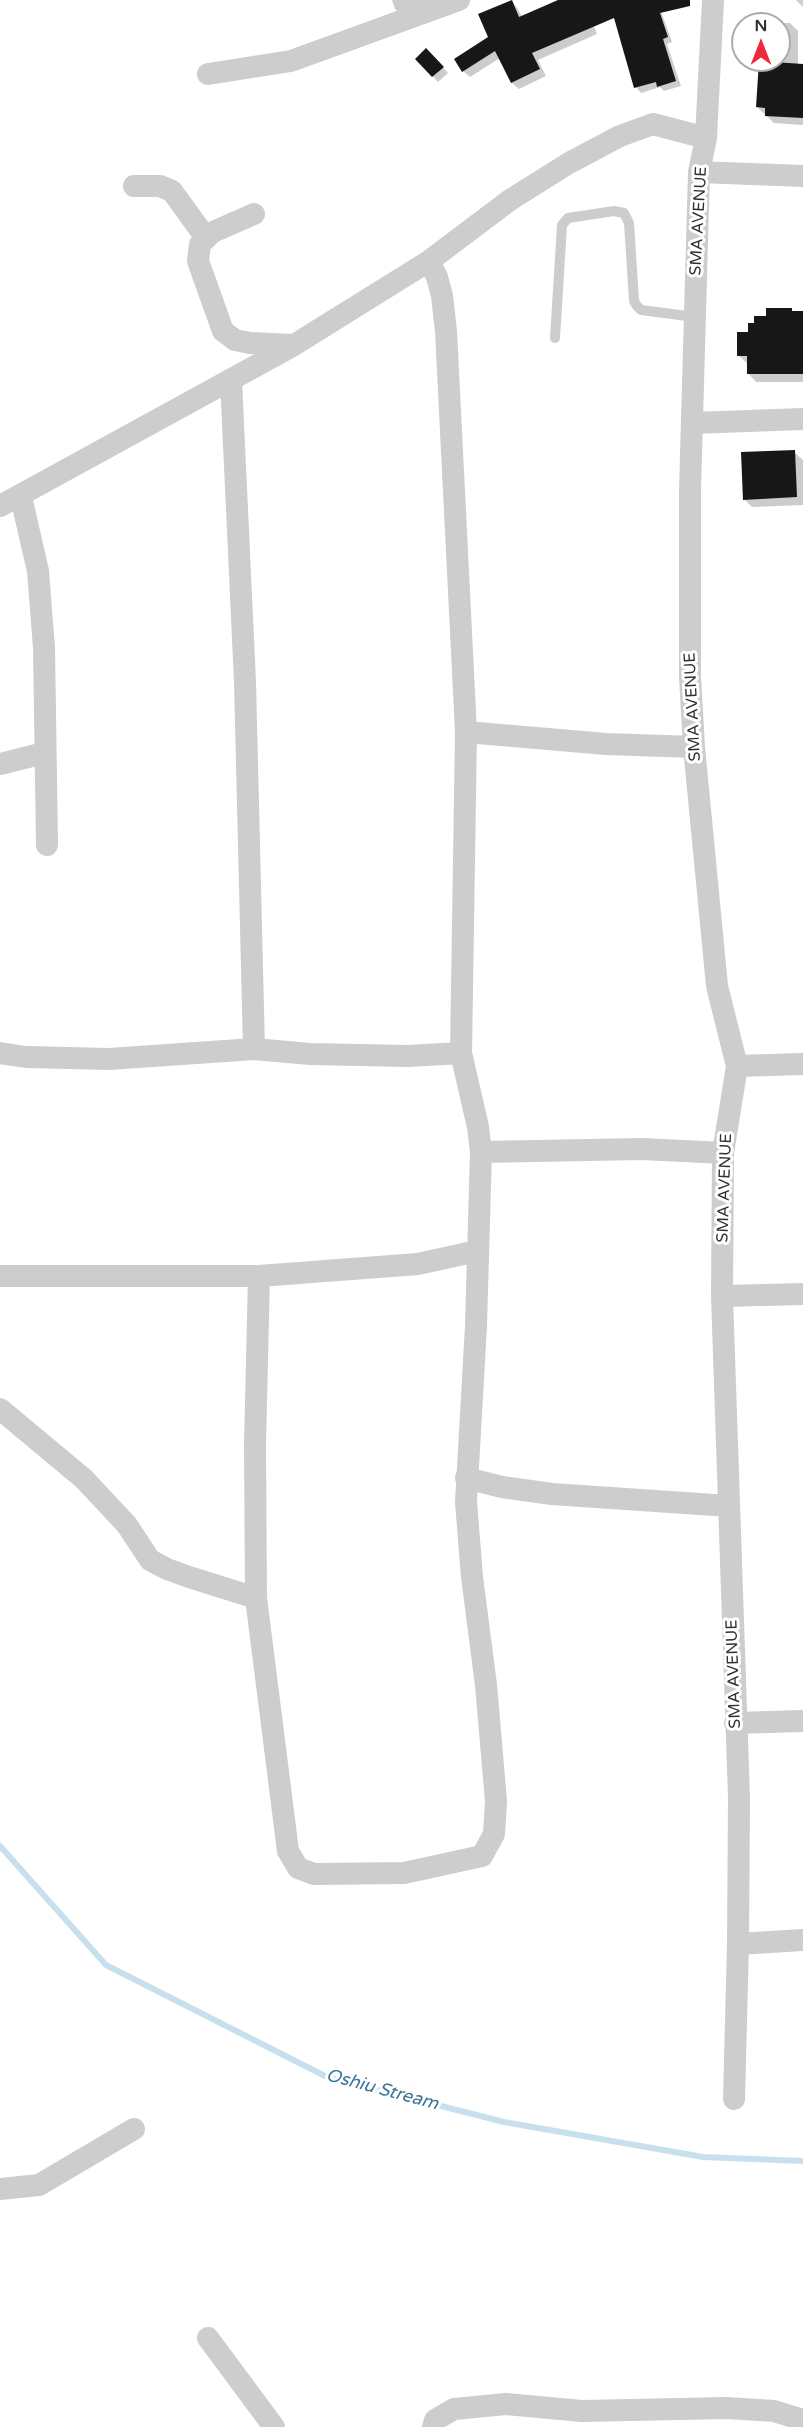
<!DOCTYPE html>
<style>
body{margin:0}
#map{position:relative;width:803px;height:2427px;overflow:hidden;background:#fff;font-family:"Varela Round",sans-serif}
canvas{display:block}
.north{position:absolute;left:731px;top:12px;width:60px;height:60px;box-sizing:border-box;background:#fff;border:2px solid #acacac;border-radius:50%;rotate:0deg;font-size:16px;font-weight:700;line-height:24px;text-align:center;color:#303030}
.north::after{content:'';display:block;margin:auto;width:21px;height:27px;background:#f1273b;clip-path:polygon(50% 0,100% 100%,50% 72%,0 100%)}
</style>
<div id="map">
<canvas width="803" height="2427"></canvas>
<div class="north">N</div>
</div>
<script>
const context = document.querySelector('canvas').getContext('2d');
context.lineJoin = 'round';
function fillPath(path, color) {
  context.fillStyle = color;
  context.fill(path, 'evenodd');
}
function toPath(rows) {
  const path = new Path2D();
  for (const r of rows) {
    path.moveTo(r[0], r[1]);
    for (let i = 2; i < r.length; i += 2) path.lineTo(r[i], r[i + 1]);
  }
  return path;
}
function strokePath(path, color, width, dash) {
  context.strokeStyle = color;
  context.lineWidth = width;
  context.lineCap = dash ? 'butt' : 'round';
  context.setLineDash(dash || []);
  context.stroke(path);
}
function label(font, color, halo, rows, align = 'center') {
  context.font = font + ' "Varela Round",sans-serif';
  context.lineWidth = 6;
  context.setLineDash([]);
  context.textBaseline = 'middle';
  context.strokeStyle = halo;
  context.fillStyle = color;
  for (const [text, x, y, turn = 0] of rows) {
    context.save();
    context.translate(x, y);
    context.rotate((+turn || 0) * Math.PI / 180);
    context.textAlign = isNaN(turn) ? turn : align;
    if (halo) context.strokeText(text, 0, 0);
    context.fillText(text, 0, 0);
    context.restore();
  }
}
fillPath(toPath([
 [392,0,442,0,401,14,395,9],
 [561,0,583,0,597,34,538,60,546,76,519,89,512,83,500,58,470,77,463,71,490,38,512,2,518,9,522,17],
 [610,0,657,0,672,42,667,44,681,86,664,91,660,87,641,93,636,87],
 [796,0,803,0,803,7],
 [772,23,790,23,798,31,798,65,803,65,803,125,774,123,757,107,772,60,779,60,779,24],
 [426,50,448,73,438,82,417,59],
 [791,310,794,313,803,313,803,382,756,382,748,373,748,364,738,355,755,325,768,317],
 [794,452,803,460,803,505,752,507,744,499]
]), '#0003');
strokePath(toPath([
 [0,1846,106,1965,327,2077,504,2122,703,2157,803,2161]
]), '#c8e0ee', 6);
fillPath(toPath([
 [512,0,519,17,558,0,690,0,690,6,660,13,668,37,663,39,676,81,657,87,656,82,634,88,614,18,532,53,540,69,511,83,495,51,462,72,454,59,488,37,478,14],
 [426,48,444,67,432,77,415,59],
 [759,61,803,64,803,118,765,116,765,108,756,107],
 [766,308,792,308,792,311,803,311,803,374,747,374,747,356,737,356,737,332,748,332,748,323,754,323,754,316,766,316],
 [795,450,797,497,743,500,741,452]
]), '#171717');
strokePath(toPath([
 [555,338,562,225,568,218,614,211,624,213,629,223,634,301,637,306,641,310,695,317]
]), '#cdcdcd', 10);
strokePath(toPath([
 [713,0,706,138,699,172,690,490,690,677,694,747,717,986,737,1066,723,1153,722,1296,739,1798,738,1944,734,2099],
 [208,74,291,61,459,0],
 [699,172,803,176],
 [134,186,160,186,172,191,206,238],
 [254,214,213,232,200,244,198,261,223,331,235,340,250,343,293,345],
 [231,380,245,682,254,1049],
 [693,423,803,419],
 [21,497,38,571,44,648,47,845],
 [0,506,294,345,429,261,510,200,569,163,620,136,653,124,706,138],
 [466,732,606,744,694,747],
 [0,764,44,753],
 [0,1053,26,1057,109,1059,254,1049,310,1054,408,1056,461,1053],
 [737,1066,803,1064],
 [481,1152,642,1149,723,1153],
 [0,1276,259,1276,418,1264,477,1251],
 [259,1276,255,1444,256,1598,288,1851,298,1868,314,1874,404,1873,482,1856,494,1834,496,1801,486,1685,472,1577,466,1502,476,1326,481,1152,478,1127,461,1053,466,732,446,331,442,296,437,277,429,261],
 [722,1296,803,1294],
 [0,1409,84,1479,127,1525,150,1560,167,1569,189,1577,256,1598],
 [466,1478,502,1487,552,1494,729,1506],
 [735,1723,803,1721],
 [738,1944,803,1940],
 [0,2189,39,2185,134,2129],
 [208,2338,274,2427],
 [433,2427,435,2420,454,2409,506,2404,582,2411,727,2408,774,2411,803,2420]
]), '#cdcdcd', 22);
label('16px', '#303030', '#fff', [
 ["SMA AVENUE",699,221,-87],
 ["SMA AVENUE",693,707,-93],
 ["SMA AVENUE",725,1188,-88],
 ["SMA AVENUE",734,1674,-92]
]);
label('italic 18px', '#387498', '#fff', [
 ["Oshiu Stream",382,2090,15]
]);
</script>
